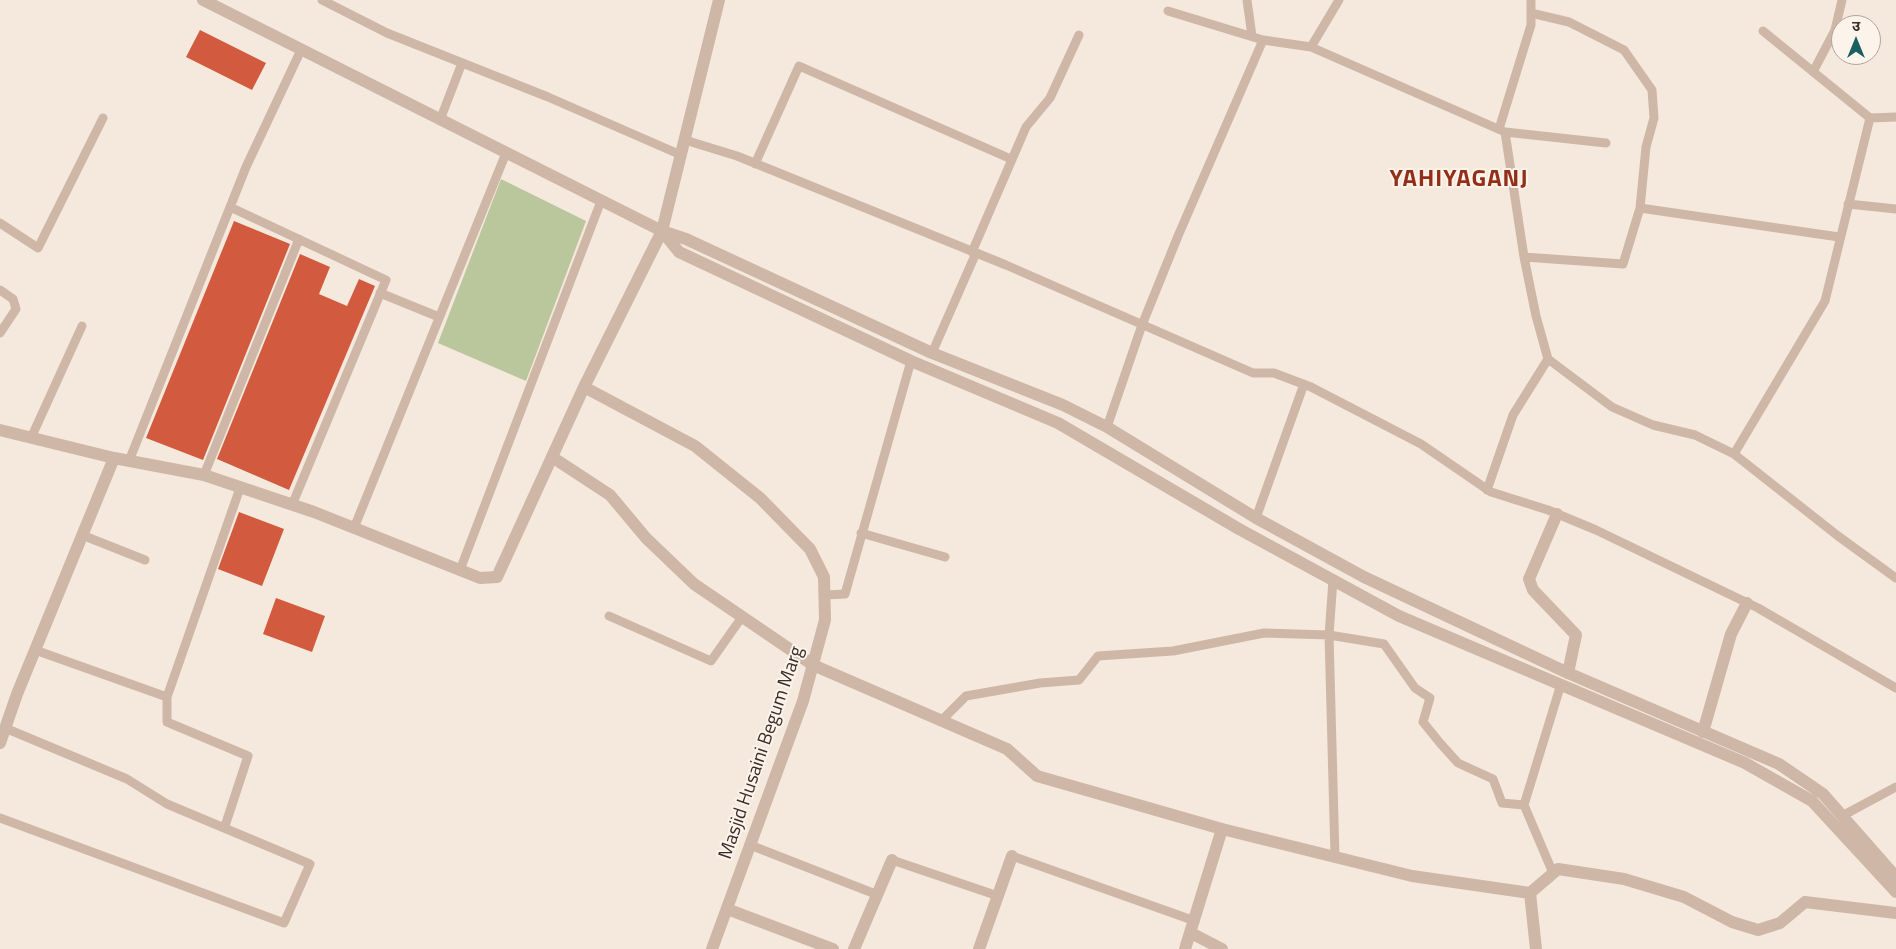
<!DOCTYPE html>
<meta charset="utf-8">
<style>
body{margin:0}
#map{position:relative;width:1896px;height:949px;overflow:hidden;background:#f5e9dd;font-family:"Titillium Web","Noto Sans Devanagari",sans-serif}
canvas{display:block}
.north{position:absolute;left:1831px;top:15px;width:50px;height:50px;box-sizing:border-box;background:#fcf3eb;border:1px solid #afa49d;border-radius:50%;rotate:0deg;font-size:14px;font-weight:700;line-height:20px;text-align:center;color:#3b2d29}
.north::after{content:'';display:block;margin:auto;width:18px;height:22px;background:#196161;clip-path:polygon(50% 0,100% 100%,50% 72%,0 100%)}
</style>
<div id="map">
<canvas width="1896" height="949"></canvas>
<div class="north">उ</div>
</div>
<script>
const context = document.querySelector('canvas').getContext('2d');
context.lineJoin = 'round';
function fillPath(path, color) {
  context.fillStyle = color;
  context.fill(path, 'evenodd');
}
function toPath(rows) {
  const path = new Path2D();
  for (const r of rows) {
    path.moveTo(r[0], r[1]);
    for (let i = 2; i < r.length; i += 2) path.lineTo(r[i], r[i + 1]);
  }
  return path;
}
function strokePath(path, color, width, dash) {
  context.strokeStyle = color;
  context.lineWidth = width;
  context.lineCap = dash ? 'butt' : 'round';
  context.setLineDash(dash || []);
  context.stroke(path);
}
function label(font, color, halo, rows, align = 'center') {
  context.font = font + ' "Titillium Web",sans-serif';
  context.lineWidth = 4;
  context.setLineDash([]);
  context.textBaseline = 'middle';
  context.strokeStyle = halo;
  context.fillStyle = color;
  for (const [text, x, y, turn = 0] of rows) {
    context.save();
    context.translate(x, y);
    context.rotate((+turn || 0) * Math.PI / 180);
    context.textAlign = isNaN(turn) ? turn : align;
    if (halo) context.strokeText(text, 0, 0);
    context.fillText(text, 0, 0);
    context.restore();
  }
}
fillPath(toPath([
 [501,179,586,221,526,381,438,343]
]), '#bac69b');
fillPath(toPath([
 [200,30,266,63,252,90,186,57],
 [234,221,290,244,203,460,146,438],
 [300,254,330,267,319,294,347,306,359,279,375,286,289,490,217,459],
 [239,512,284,529,262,586,218,569],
 [276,598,325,616,312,652,263,634]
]), '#d25a3e');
strokePath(toPath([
 [322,0,387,33,548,97,681,155],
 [1247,0,1252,36],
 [1168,11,1263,40,1311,47,1505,132,1606,143],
 [1311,47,1339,0],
 [1813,72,1835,30,1842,0],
 [1870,118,1896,117],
 [440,120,462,63],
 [1499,129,1531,25,1531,0],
 [685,140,737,156,1006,265,1253,373,1274,373,1311,387,1421,444,1491,492,1548,510,1596,530,1758,608,1896,688],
 [755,164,799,66,1011,159],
 [1848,204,1896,209],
 [230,207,386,280,292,505],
 [1640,208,1839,237],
 [0,223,38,248,103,118],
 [972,252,1026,127,1050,98,1079,35],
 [1524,257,1623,264,1640,208,1646,147,1654,118,1652,90,1624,50,1569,22,1531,13],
 [0,290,13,299,16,309,0,333],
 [380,293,439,317],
 [932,353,976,253],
 [1548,359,1612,407,1653,425,1695,435,1734,454,1838,536,1896,578],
 [1107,427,1142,325,1178,236,1263,40],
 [31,438,82,326],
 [1734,454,1825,301,1870,118,1763,31],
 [129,461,246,167,301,50],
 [204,475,299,239],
 [1487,490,1513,415,1548,359,1536,316,1524,257,1505,132],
 [1256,518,1304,384],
 [354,528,506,153],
 [861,533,945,557],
 [82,535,145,560],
 [460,570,601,201],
 [1333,580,1329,635,1335,857],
 [825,595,845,594,911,361],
 [609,616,711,661,742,617],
 [35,650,167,697],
 [941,721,966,696,1040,683,1079,680,1098,656,1173,651,1264,633,1329,635,1384,644,1415,688,1430,698,1423,722,1440,743,1458,763,1493,779,1502,803,1524,805],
 [1842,816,1896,787],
 [0,818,284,923,310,864,167,804,127,779,5,728],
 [225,826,248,756,167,722,167,697,240,488],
 [750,845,878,895],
 [1012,856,1195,921],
 [892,860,998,896],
 [1553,873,1524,805,1561,684]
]), '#cfb7a7', 9);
strokePath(toPath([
 [662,231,719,0],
 [552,457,610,495,646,538,694,584,813,665,1007,749,1037,776,1222,829,1412,876,1530,893,1558,869,1624,879,1684,897,1732,922,1758,930,1780,923,1805,902,1896,913],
 [1557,514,1529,579,1533,590,1576,635,1568,673],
 [1703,732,1731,634,1747,603],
 [1530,893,1536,949],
 [727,909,833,949],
 [1191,933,1222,949],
 [854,949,892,860],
 [979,949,1012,856],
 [1185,949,1222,829]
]), '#cfb7a7', 12);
strokePath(toPath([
 [203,0,662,231,686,239,932,353,1063,405,1107,427,1256,518,1364,577,1568,673,1779,764,1823,794,1896,877],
 [662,231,679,252,911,361,1058,423,1239,529,1399,616,1745,763,1812,801,1896,892],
 [584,387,695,446,760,498,810,549,824,577,825,620,803,701,712,949],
 [0,430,114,458,204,475,314,512,480,578,497,577,584,387,662,231],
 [0,743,17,694,114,458]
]), '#cfb7a7', 12);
label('19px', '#3b2d29', '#fcf3eb', [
 ["Masjid Husaini Begum Marg",762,753,-71]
]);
context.letterSpacing = '1px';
label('bold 24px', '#932f19', '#fcf3eb', [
 ["YAHIYAGANJ",1459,180]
]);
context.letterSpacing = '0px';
</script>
